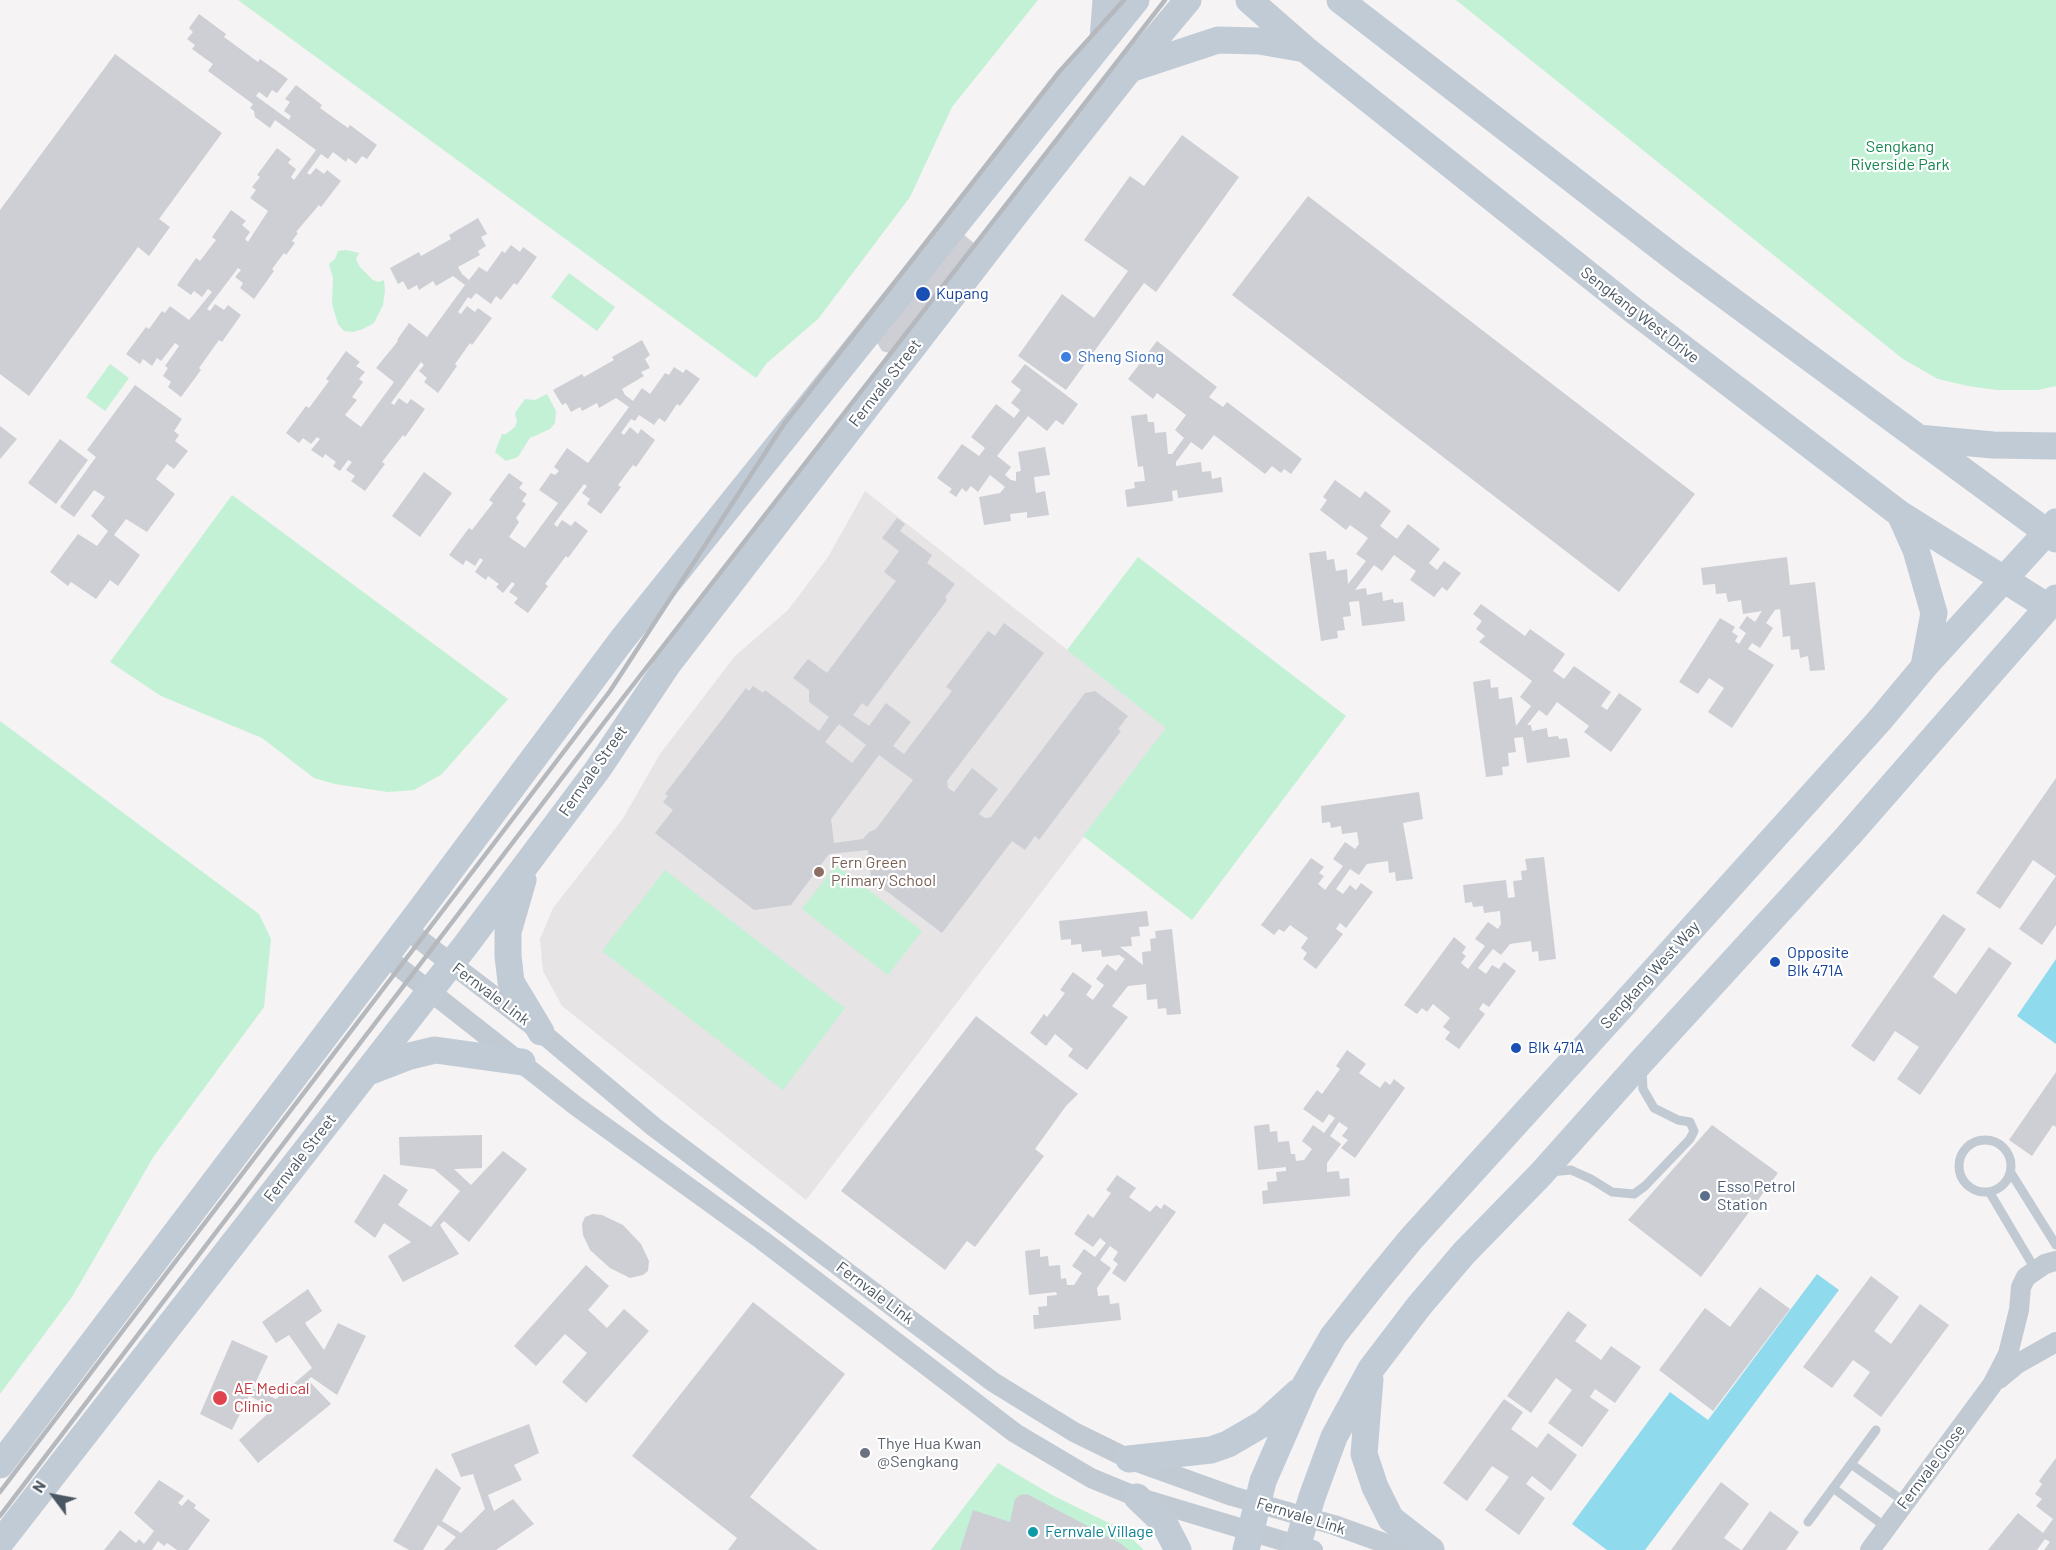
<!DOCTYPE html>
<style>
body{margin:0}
#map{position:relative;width:2056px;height:1550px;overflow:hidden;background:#f5f3f3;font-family:Barlow,sans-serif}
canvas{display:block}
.north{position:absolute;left:24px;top:1466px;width:60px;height:60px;-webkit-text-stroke:4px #fff;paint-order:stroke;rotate:302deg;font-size:16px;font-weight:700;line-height:24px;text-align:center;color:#4a5661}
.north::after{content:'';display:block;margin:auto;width:21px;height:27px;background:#4a5661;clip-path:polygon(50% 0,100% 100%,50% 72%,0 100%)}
</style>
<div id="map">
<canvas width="2056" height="1550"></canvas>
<div class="north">N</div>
</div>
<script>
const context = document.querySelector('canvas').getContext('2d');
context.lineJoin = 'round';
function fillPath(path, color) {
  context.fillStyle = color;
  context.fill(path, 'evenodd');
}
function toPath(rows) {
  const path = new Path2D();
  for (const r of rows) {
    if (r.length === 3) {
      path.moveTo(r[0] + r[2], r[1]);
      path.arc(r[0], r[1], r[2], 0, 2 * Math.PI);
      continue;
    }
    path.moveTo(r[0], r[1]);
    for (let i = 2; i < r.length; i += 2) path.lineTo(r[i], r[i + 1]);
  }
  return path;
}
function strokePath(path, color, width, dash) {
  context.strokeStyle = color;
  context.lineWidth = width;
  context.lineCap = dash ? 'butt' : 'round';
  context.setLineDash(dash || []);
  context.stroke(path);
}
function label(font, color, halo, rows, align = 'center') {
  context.font = font + ' Barlow,sans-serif';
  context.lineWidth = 4.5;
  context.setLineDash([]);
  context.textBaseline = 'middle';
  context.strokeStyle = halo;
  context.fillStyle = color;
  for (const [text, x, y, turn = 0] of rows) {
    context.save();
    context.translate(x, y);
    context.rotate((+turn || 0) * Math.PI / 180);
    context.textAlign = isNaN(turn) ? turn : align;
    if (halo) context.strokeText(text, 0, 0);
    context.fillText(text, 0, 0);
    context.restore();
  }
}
fillPath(toPath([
 [865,491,1167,728,806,1200,562,1006,543,971,540,939,553,908,622,820,660,754,735,656,788,610,828,557]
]), '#e6e4e5');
fillPath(toPath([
 [238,0,1038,0,952,107,910,197,818,319,767,363,756,378],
 [1456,0,2056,0,2056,386,2038,390,1997,390,1968,386,1938,379,1903,359],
 [346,250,359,253,356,259,360,267,373,280,379,282,384,280,385,291,383,305,374,323,363,329,353,332,344,331,338,324,332,304,333,278,329,264,335,259,338,251],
 [569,273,615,307,597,331,551,297],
 [110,364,129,378,105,411,86,397],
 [547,394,556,411,555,423,550,429,530,438,518,457,506,461,495,452,502,434,506,434,515,427,517,421,515,413,525,399,535,400],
 [232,495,508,699,442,774,414,790,388,792,335,784,314,778,262,738,161,696,110,662],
 [1138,557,1346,716,1192,920,1083,836,1166,728,1067,650],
 [0,721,259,914,271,939,264,1007,154,1156,72,1297,0,1394],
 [836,865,922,931,888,975,802,909],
 [665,870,845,1008,783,1090,602,951],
 [998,1463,1052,1495,1123,1530,1144,1550,931,1550]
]), '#c3f1d5');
fillPath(toPath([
 [2056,959,2056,1044,2017,1016],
 [1817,1274,1839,1290,1645,1550,1607,1550,1572,1524,1670,1392,1708,1420]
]), '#90daee');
fillPath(toPath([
 [199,14,226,34,224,37,258,62,260,59,288,79,277,93,272,90,267,98,259,92,256,96,289,120,291,116,284,111,290,102,285,99,296,85,322,105,320,108,348,128,350,125,377,145,367,159,362,156,356,164,348,158,346,162,333,152,328,159,321,154,307,173,310,175,316,168,324,174,327,170,341,181,321,207,319,205,296,232,298,233,292,241,295,243,286,255,284,253,272,269,274,271,254,299,240,288,243,283,235,277,241,270,238,268,207,309,210,311,215,304,224,310,228,305,241,315,222,342,219,340,199,368,201,370,181,397,168,387,171,382,163,376,168,368,165,366,179,346,175,343,161,361,157,358,152,366,143,359,140,364,126,354,146,327,149,329,162,311,165,313,170,306,189,320,212,292,208,289,202,297,194,291,191,295,177,285,196,258,200,261,216,240,212,237,231,210,246,221,242,225,250,232,245,239,248,242,268,211,250,198,256,190,252,187,260,177,257,175,277,148,291,159,288,163,296,169,291,177,294,180,316,150,275,120,270,128,255,117,254,111,250,108,253,104,208,71,213,64,192,49,195,45,187,39,193,32,189,28],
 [115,54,222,133,159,219,170,227,149,256,138,247,29,396,0,374,0,210],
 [1182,135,1239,177,1156,292,1144,283,1066,390,1018,356,1062,294,1094,318,1128,271,1084,240,1130,176,1144,186],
 [1308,196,1695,494,1619,592,1232,295],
 [478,218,487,234,481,237,486,246,478,251,480,255,458,267,462,274,469,280,479,267,487,272,502,251,505,253,511,245,520,252,523,247,537,257,517,285,514,283,501,300,496,296,491,304,476,293,471,299,468,297,458,312,461,314,467,306,475,312,478,308,492,318,472,345,470,343,455,364,457,366,438,393,424,382,427,378,419,371,424,365,421,362,391,403,394,405,399,398,407,404,411,399,425,409,405,437,403,435,382,462,385,464,365,491,351,481,355,476,346,470,352,462,348,460,340,471,333,466,336,462,325,454,323,458,311,450,320,439,317,437,311,444,303,438,299,443,286,433,306,406,309,408,329,381,326,379,346,351,360,362,356,366,365,372,359,379,363,382,352,397,357,400,345,415,361,427,394,382,376,368,398,341,397,340,409,323,427,337,465,285,453,276,436,286,433,281,419,290,417,285,408,290,403,281,398,284,390,268,419,252,421,256,451,239,449,235],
 [963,234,975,244,897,355,882,351,874,337],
 [642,340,650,355,645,359,650,368,641,372,644,376,622,389,625,395,633,401,642,388,650,394,665,373,669,375,674,367,683,373,686,369,700,379,680,406,677,404,665,422,659,418,654,425,639,415,635,421,631,419,621,433,624,435,630,427,638,434,641,429,655,440,636,467,633,465,618,485,621,487,601,514,587,504,590,499,582,493,587,486,584,484,554,524,557,527,562,520,571,526,575,521,588,531,568,558,566,556,545,584,548,586,528,613,514,603,518,598,509,592,515,584,512,582,503,593,496,587,499,584,488,576,486,580,475,572,483,560,480,558,475,566,466,560,463,565,449,555,469,528,472,530,493,503,489,500,509,473,523,483,519,488,527,494,522,501,526,504,516,518,519,522,509,537,525,548,558,503,539,490,551,473,555,475,559,471,554,467,567,448,588,463,629,407,616,398,599,408,597,403,582,411,580,407,571,412,566,403,562,405,553,390,582,374,584,377,614,360,612,357],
 [1157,341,1217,387,1209,397,1223,407,1227,402,1302,459,1291,474,1284,469,1281,473,1272,466,1265,474,1214,435,1202,450,1191,442,1176,462,1176,466,1201,462,1202,472,1211,471,1212,479,1221,477,1223,492,1178,498,1177,490,1172,491,1173,501,1127,507,1125,490,1135,488,1134,482,1145,481,1143,466,1138,467,1131,416,1147,414,1148,422,1154,422,1155,433,1166,432,1168,454,1172,454,1184,438,1175,430,1186,415,1157,393,1153,399,1128,379],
 [1025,364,1078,404,1063,425,1056,420,1047,431,1028,416,997,456,1011,467,1005,475,1011,480,1016,481,1016,472,1021,471,1018,452,1045,447,1050,475,1034,477,1036,493,1045,491,1049,515,1027,518,1027,512,1010,514,1011,521,984,525,979,497,1000,493,1005,487,990,475,978,492,971,486,966,492,962,488,956,497,949,492,952,489,937,478,962,444,979,456,985,448,971,437,996,404,1014,418,1020,410,1011,403,1021,390,1011,382],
 [135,385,182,419,174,431,179,435,175,441,188,451,174,469,167,464,156,479,175,494,147,532,126,519,114,535,140,555,118,586,110,580,96,599,71,582,68,586,50,572,78,534,97,546,108,531,91,516,105,497,94,490,74,517,60,507,96,457,87,450],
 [0,426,17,439,0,459],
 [60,439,88,460,56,504,28,483],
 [424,472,452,493,420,537,392,516],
 [1335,480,1360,498,1365,491,1391,511,1380,526,1397,539,1408,524,1440,549,1429,563,1437,570,1444,561,1461,573,1447,591,1442,587,1434,597,1410,580,1416,571,1394,555,1382,571,1374,565,1355,590,1366,588,1367,595,1382,592,1383,601,1393,599,1394,603,1403,602,1405,621,1362,626,1359,601,1349,602,1351,616,1343,617,1345,630,1337,631,1338,638,1321,641,1309,553,1326,551,1327,560,1334,559,1336,571,1347,569,1348,584,1366,561,1356,554,1368,538,1350,525,1346,530,1320,510,1327,500,1323,497],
 [897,518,905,524,900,531,932,555,927,563,955,584,945,597,947,600,867,707,862,703,853,715,869,726,886,703,911,722,893,746,904,754,952,691,946,687,988,631,995,636,1004,623,1044,653,947,781,948,788,954,792,972,768,998,789,979,814,985,818,991,817,1085,693,1095,691,1128,716,1118,729,1121,731,1039,840,1035,836,1025,850,1012,841,942,933,881,887,881,883,871,878,868,850,829,854,791,905,754,910,655,833,673,810,663,802,668,796,665,794,746,688,749,691,753,686,763,693,765,690,819,731,829,717,809,702,809,690,793,678,808,659,827,673,896,581,884,572,899,551,882,538],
 [839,724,866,745,852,763,825,742],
 [879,755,913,780,876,829,869,832,863,839,834,843,831,819],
 [1787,557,1790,585,1815,582,1825,670,1810,671,1808,656,1800,658,1799,649,1791,650,1790,636,1783,637,1780,609,1775,610,1766,623,1773,628,1760,648,1752,643,1748,649,1774,665,1732,728,1708,712,1724,688,1709,678,1698,694,1679,682,1720,618,1735,627,1732,632,1738,636,1735,641,1739,644,1746,633,1739,628,1747,616,1755,622,1762,611,1743,614,1741,600,1728,602,1726,593,1716,594,1715,584,1703,585,1701,568],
 [1481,604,1525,636,1530,629,1565,654,1553,671,1564,679,1574,666,1611,692,1601,706,1607,710,1619,693,1642,709,1611,752,1584,732,1589,726,1557,702,1547,716,1539,710,1527,725,1531,725,1532,731,1547,728,1548,737,1558,736,1559,739,1567,738,1570,757,1527,763,1523,737,1514,738,1516,752,1508,753,1509,766,1502,767,1503,775,1486,777,1473,682,1490,679,1491,688,1498,687,1499,699,1512,697,1516,726,1531,706,1520,697,1532,681,1479,642,1485,636,1476,629,1482,621,1473,614],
 [2056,778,2056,925,2042,945,2019,929,2056,876,2033,860,2000,909,1976,893],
 [1419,792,1423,819,1403,823,1413,879,1396,881,1395,872,1389,873,1388,861,1367,864,1359,875,1350,869,1336,889,1343,894,1350,885,1356,890,1361,883,1373,892,1346,928,1340,923,1336,929,1343,934,1316,969,1303,959,1307,953,1301,948,1308,938,1290,925,1284,932,1279,929,1274,935,1261,925,1311,858,1324,867,1319,873,1324,876,1318,884,1325,890,1343,866,1333,859,1345,842,1355,849,1359,844,1357,832,1342,834,1341,826,1331,828,1330,822,1322,823,1321,806],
 [1544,857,1556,959,1539,961,1538,951,1532,952,1531,941,1510,944,1501,955,1493,949,1478,968,1486,974,1492,965,1499,969,1504,962,1516,971,1489,1007,1483,1003,1479,1009,1485,1014,1459,1049,1445,1039,1450,1032,1443,1027,1450,1018,1433,1004,1427,1012,1422,1008,1417,1014,1404,1005,1454,937,1466,947,1462,953,1466,956,1461,963,1468,969,1485,946,1475,939,1488,922,1498,929,1501,924,1500,911,1484,913,1483,906,1473,907,1472,902,1465,903,1463,885,1506,880,1508,898,1515,897,1513,881,1522,880,1521,871,1527,870,1525,859],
 [1147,911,1149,926,1139,927,1140,936,1131,937,1132,946,1120,947,1143,965,1142,952,1151,951,1150,939,1156,938,1155,931,1172,929,1181,1014,1167,1015,1166,1008,1158,1009,1157,999,1147,1000,1146,984,1128,986,1112,1006,1128,1017,1087,1070,1068,1056,1073,1049,1055,1034,1046,1046,1030,1033,1044,1014,1047,1017,1065,993,1060,990,1073,972,1092,986,1086,995,1093,1000,1104,985,1096,979,1107,964,1116,971,1125,959,1119,955,1102,957,1101,950,1082,952,1081,944,1071,945,1071,939,1061,940,1059,921],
 [1943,914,1966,929,1933,977,1956,994,1989,947,2012,963,1920,1095,1897,1079,1919,1047,1895,1031,1874,1062,1851,1046],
 [976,1016,1078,1094,1066,1106,1035,1149,1044,1156,975,1247,967,1241,945,1270,841,1191],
 [1347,1050,1366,1064,1359,1073,1380,1088,1385,1081,1390,1085,1394,1079,1405,1088,1355,1158,1341,1148,1348,1140,1342,1136,1348,1128,1339,1122,1330,1136,1341,1144,1327,1163,1327,1172,1339,1171,1340,1179,1349,1178,1350,1196,1263,1204,1262,1191,1268,1190,1267,1182,1277,1181,1276,1172,1286,1171,1286,1167,1258,1170,1254,1126,1269,1124,1270,1132,1277,1131,1278,1142,1289,1141,1291,1154,1295,1154,1296,1161,1304,1160,1312,1149,1302,1141,1313,1125,1324,1133,1335,1118,1329,1114,1323,1123,1303,1109,1317,1090,1322,1094,1340,1069,1336,1066],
 [2056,1072,2056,1127,2053,1125,2032,1156,2009,1140],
 [1712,1125,1778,1173,1701,1277,1628,1220],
 [482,1135,482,1168,454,1169,471,1185,503,1151,527,1169,469,1242,444,1221,440,1225,459,1254,403,1282,388,1256,411,1242,384,1223,375,1238,354,1222,384,1174,408,1190,398,1205,431,1227,460,1191,434,1169,400,1165,399,1137],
 [1117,1175,1136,1188,1129,1197,1150,1212,1156,1205,1161,1209,1164,1204,1176,1212,1125,1282,1112,1273,1118,1264,1113,1260,1118,1252,1110,1246,1100,1260,1111,1268,1097,1288,1098,1296,1109,1295,1110,1304,1119,1303,1121,1320,1034,1329,1033,1315,1039,1315,1038,1307,1047,1306,1047,1296,1057,1295,1056,1292,1029,1295,1025,1251,1040,1249,1040,1257,1048,1256,1049,1266,1060,1265,1061,1279,1066,1278,1067,1285,1074,1285,1082,1273,1072,1266,1084,1249,1095,1257,1106,1243,1100,1238,1093,1247,1074,1234,1088,1214,1093,1218,1111,1193,1106,1190],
 [593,1214,602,1215,623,1225,641,1244,649,1261,648,1271,643,1275,630,1278,610,1268,590,1250,583,1235,582,1224,585,1217],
 [586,1265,609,1286,588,1310,607,1328,624,1309,649,1331,586,1403,562,1382,587,1353,565,1334,536,1366,514,1346],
 [1871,1276,1899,1297,1874,1331,1891,1344,1920,1304,1949,1325,1881,1417,1853,1396,1870,1372,1853,1360,1832,1388,1803,1367],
 [1760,1287,1790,1309,1713,1411,1659,1370,1705,1308,1730,1327],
 [308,1289,322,1311,305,1323,324,1350,338,1323,366,1336,337,1395,311,1377,308,1380,331,1404,258,1463,239,1440,274,1408,249,1396,232,1430,200,1414,232,1340,268,1356,253,1388,276,1399,312,1368,289,1335,276,1343,262,1322],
 [753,1302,845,1374,750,1497,818,1550,728,1550,737,1538,632,1456],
 [1568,1311,1587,1325,1575,1341,1601,1360,1611,1346,1641,1367,1615,1403,1595,1389,1590,1397,1609,1410,1582,1447,1548,1423,1572,1390,1556,1378,1531,1413,1507,1396],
 [1504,1399,1523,1412,1511,1429,1537,1448,1548,1433,1577,1455,1551,1491,1532,1476,1526,1484,1545,1498,1519,1535,1485,1510,1509,1477,1492,1466,1467,1501,1443,1483],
 [529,1424,539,1453,514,1465,522,1480,488,1495,494,1511,513,1499,534,1524,496,1550,444,1550,456,1537,438,1525,423,1550,409,1550,393,1541,436,1468,461,1488,442,1521,461,1533,485,1509,473,1474,461,1477,451,1454],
 [2056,1458,2056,1550,2044,1550,2050,1542,2045,1539,2037,1550,1988,1550,2018,1513,2043,1533,2053,1519,2036,1506,2042,1499,2035,1494,2042,1484,2039,1481],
 [159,1480,184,1496,178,1503,182,1506,188,1499,196,1505,194,1508,210,1520,188,1550,177,1550,167,1543,164,1546,158,1541,152,1550,104,1550,120,1530,136,1543,139,1539,144,1544,154,1531,134,1513],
 [1721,1482,1749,1504,1724,1538,1741,1550,1671,1550],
 [1027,1494,1120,1543,1129,1550,960,1550,973,1510,1010,1522,1015,1499,1020,1495],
 [1770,1511,1799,1532,1786,1550,1742,1550]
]), '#cdcfd5');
strokePath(toPath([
 [1985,1166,26],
 [1550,1172,1571,1170,1591,1179,1612,1192,1634,1194,1645,1186,1690,1139,1694,1131,1690,1122,1678,1120,1654,1108,1643,1089,1642,1070],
 [2011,1173,2056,1245],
 [1990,1193,2035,1269],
 [1851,1464,1905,1502],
 [1833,1488,1887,1528],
 [1808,1522,1876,1430]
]), '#c1cad2', 9);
strokePath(toPath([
 [406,929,541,1032,654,1127,993,1382,1074,1432,1129,1459,1232,1496,1334,1525,1403,1550],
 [385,956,576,1106,762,1240,1015,1433,1091,1478,1137,1497,1313,1550],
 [1999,1379,2017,1364,2056,1342],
 [1870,1550,1992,1385,2008,1354,2019,1310,2021,1287,2026,1277,2045,1264,2056,1261]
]), '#c1cad2', 20);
strokePath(toPath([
 [1249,0,1305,49,1633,310,1900,514,2048,607],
 [1340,0,1678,261,2056,539],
 [1103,40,1106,0],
 [1130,69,1218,40,1259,41,1305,49],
 [1918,438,1993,445,2056,446],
 [1900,514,1916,550,1934,613,1924,666],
 [523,880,508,932,508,956,511,982,541,1032],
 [366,1073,410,1056,435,1050,522,1062],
 [1370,1379,1364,1454,1375,1487,1391,1519,1431,1550],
 [1129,1459,1211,1450,1228,1444,1264,1423,1298,1392],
 [0,1465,419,912,621,641,1136,0],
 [1137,1497,1164,1523,1178,1550],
 [0,1543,465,946,598,769,668,664,1014,216,1130,69,1188,0],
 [1246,1550,1263,1481,1305,1385,1333,1336,1374,1284,1411,1239,1624,1004,1879,721,1924,667,2056,522],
 [1296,1550,1312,1497,1334,1437,1371,1369,1419,1306,1464,1253,1541,1174,1641,1062,1848,836,2056,598]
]), '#c1cbd6', 27);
strokePath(toPath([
 [0,1492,610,691,784,424,1059,72,1124,0],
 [0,1516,619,703,1165,0]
]), '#b5b8bd', 4.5);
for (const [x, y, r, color] of [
 [923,294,8,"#1a4fb4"],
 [1066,357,6,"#3f7fe0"],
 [819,872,6,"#8d6e63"],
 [1775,962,6,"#1a4fb4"],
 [1516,1048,6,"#1a4fb4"],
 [1705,1196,6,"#5c6f8a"],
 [220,1398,8,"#e0444e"],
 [865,1453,6,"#6b7280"],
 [1033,1532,6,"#0f9aa8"]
]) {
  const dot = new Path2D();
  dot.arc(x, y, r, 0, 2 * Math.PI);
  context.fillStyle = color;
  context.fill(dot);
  strokePath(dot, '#fff', 2);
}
label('16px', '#17864f', '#fff', [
 ["Sengkang",1900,147],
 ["Riverside Park",1900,165]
]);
label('16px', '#164399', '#fff', [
 ["Kupang",936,294],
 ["Opposite",1787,953],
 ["Blk 471A",1787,971],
 ["Blk 471A",1528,1048]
], 'left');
label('16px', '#4a5661', '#fff', [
 ["Sengkang West Drive",1640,315,38],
 ["Fernvale Street",885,383,-52],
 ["Fernvale Street",593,771,-55],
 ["Sengkang West Way",1650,975,-48],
 ["Fernvale Link",491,994,37],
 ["Fernvale Street",300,1158,-52],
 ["Fernvale Link",875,1293,37],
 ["Fernvale Close",1931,1467,-53],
 ["Fernvale Link",1301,1516,17]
]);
label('16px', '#366cbe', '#fff', [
 ["Sheng Siong",1078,357]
], 'left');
label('16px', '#785e54', '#fff', [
 ["Fern Green",831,863],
 ["Primary School",831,881]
], 'left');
label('16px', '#4e5e75', '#fff', [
 ["Esso Petrol",1717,1187],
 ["Station",1717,1205]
], 'left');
label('16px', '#be3a42', '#fff', [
 ["AE Medical",234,1389],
 ["Clinic",234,1407]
], 'left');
label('16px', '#5b616d', '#fff', [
 ["Thye Hua Kwan",877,1444],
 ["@Sengkang",877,1462]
], 'left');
label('16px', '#0d838f', '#fff', [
 ["Fernvale Village",1045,1532]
], 'left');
</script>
